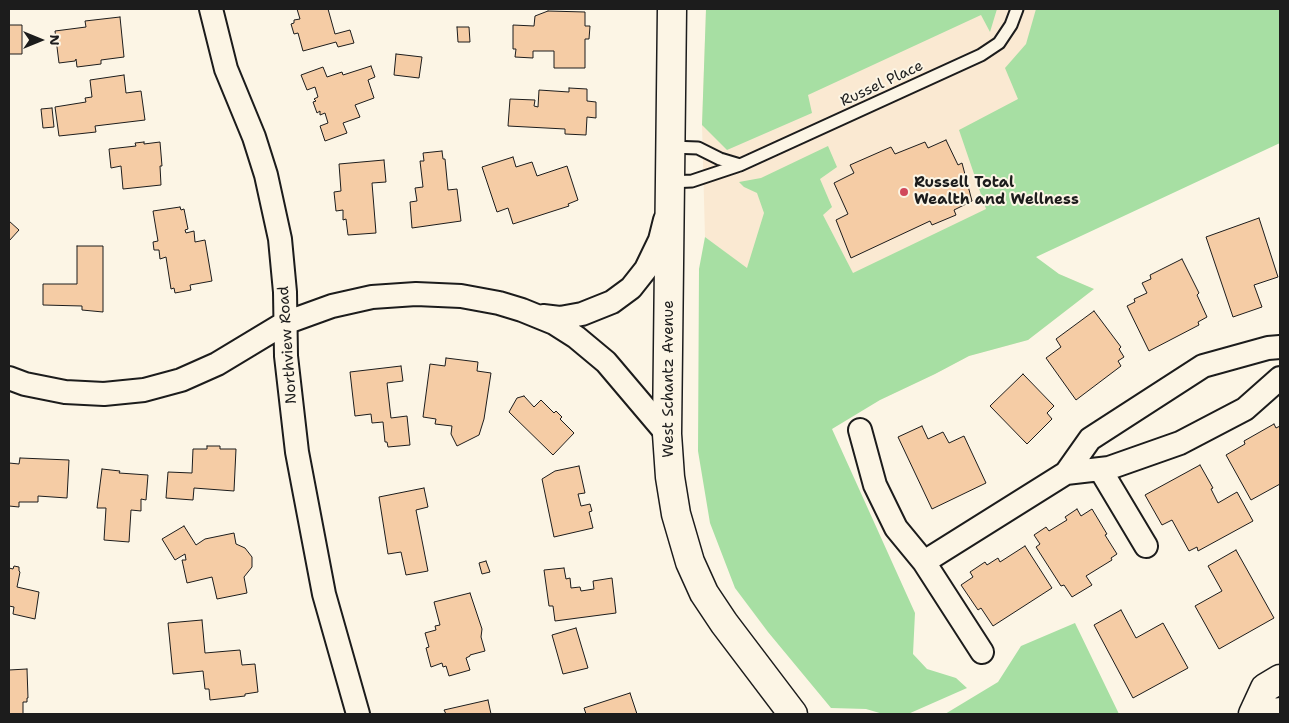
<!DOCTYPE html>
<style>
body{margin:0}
#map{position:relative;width:1289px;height:723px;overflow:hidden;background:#fcf5e5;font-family:"Shantell Sans",sans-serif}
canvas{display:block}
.frame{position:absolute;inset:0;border:10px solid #1c1c1c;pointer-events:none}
.north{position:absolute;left:15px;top:15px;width:50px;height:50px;-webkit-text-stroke:4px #fcf5e5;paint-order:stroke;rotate:90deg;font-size:14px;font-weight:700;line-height:20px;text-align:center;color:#1c1c1c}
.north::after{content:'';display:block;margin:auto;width:18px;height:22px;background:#1c1c1c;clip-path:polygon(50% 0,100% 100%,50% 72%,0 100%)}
</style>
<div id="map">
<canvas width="1289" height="723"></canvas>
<div class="frame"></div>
<div class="north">N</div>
</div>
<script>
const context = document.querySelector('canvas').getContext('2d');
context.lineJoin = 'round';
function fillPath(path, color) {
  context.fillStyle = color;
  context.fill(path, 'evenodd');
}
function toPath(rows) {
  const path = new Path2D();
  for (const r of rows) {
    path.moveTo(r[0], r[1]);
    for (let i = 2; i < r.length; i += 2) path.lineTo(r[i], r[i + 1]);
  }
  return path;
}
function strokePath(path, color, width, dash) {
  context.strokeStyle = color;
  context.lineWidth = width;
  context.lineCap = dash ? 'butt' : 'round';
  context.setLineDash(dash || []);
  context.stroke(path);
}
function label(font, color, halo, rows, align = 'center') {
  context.font = font + ' "Shantell Sans",sans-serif';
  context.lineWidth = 4;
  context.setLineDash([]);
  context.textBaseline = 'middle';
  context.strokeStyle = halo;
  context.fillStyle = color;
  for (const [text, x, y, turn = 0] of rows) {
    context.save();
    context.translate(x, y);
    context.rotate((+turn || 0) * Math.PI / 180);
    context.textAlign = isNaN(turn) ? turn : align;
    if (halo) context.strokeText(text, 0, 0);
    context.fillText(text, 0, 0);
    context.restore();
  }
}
fillPath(toPath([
 [706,9,1139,9,1036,258,1059,274,1094,289,1028,340,969,356,935,374,880,400,747,269,705,237,702,125]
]), '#fae9d2');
fillPath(toPath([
 [706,9,997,9,990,32,981,15,808,95,812,113,727,150,702,125],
 [1036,9,1280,9,1280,143,1036,257,1059,274,1094,289,1028,340,969,356,935,374,880,400,832,429,915,613,913,654,927,669,956,678,967,688,908,714,883,714,866,709,831,708,768,632,735,588,710,523,698,451,699,269,705,237,747,268,764,213,757,193,744,187,739,182,761,178,828,146,837,167,820,179,832,207,823,215,853,273,986,209,959,130,1018,99,1005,68,1026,44],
 [1075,623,1119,714,945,714,998,682,1021,646]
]), '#a7dfa3');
const building = toPath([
 [297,9,328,9,335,34,350,30,354,43,338,47,336,42,303,51,298,33,294,34,291,24,294,23,294,20,300,19,297,9],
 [548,11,585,12,585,26,590,26,589,39,585,39,585,68,554,68,554,51,533,51,533,58,515,57,516,49,513,49,513,25,534,26,535,16,548,11],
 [120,17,124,57,101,60,101,64,77,67,76,59,75,61,59,63,55,31,86,27,85,21,120,17],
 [9,25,22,25,22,54,9,54,9,25],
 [457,27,469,27,470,42,458,42,457,27],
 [396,54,422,57,419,78,394,75,396,54],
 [371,66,375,77,368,80,374,98,355,105,360,117,343,123,347,133,325,141,320,126,328,123,325,113,320,115,320,111,317,113,313,102,316,101,314,99,318,97,315,87,307,90,301,75,323,67,327,77,342,72,343,75,371,66],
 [124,75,126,93,141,91,145,120,95,126,96,132,59,136,55,107,86,102,85,98,92,97,90,80,124,75],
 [569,88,587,89,587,101,596,102,596,118,587,117,586,135,565,134,565,129,508,126,510,99,535,100,534,106,538,107,539,90,569,92,569,88],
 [52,108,54,127,43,128,41,109,52,108],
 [946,140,958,165,962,163,972,201,954,210,956,215,932,225,930,221,851,258,836,220,848,214,834,183,854,173,850,165,891,147,895,154,925,142,928,148,946,140],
 [144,142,144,144,160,142,162,166,160,166,161,185,123,189,121,166,111,168,109,149,136,146,135,143,144,142],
 [442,151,443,159,445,159,448,190,457,189,461,221,412,228,410,202,417,201,415,188,423,187,420,161,424,161,423,153,442,151],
 [513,157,516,167,532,162,537,176,567,166,578,200,568,204,569,206,513,224,508,208,497,212,482,167,513,157],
 [384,160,386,182,372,183,376,233,348,235,346,219,343,220,343,210,336,211,334,192,341,191,339,164,384,160],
 [180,207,181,210,184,209,188,229,185,230,186,233,194,231,195,242,205,240,212,281,190,285,191,290,175,293,174,288,171,289,166,257,160,259,159,250,154,250,153,242,158,241,153,211,180,207],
 [1259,218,1278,277,1254,285,1262,307,1233,317,1206,237,1259,218],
 [9,221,19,230,9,241,9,221],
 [77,246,103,246,103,312,82,310,82,306,43,305,43,284,77,284,77,246],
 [1182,259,1199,293,1197,295,1207,317,1198,322,1199,325,1149,351,1127,306,1135,302,1134,299,1147,293,1142,283,1151,279,1150,275,1182,259],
 [1094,311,1121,347,1119,349,1124,357,1118,361,1121,366,1076,400,1046,358,1061,347,1056,339,1094,311],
 [446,358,478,362,477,371,491,373,484,419,479,435,457,446,451,434,452,426,435,424,436,419,423,417,430,364,445,366,446,358],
 [401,366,403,381,387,383,391,418,407,416,410,445,388,447,387,442,385,442,383,422,372,423,371,414,355,416,350,372,401,366],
 [1023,374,1054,406,1047,413,1052,419,1027,444,990,406,1023,374],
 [524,396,534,407,541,400,554,413,556,411,562,417,560,419,574,433,553,455,509,412,517,398,524,396],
 [1274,424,1276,428,1280,426,1280,484,1251,500,1226,455,1245,444,1244,441,1274,424],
 [922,426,928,439,943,432,949,443,964,436,986,483,932,509,898,437,922,426],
 [207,446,220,446,220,449,236,449,234,491,194,488,193,500,166,498,168,472,192,473,193,449,207,449,207,446],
 [20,458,69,460,67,498,38,496,38,502,19,502,19,507,9,506,9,463,19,464,20,458],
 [1200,465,1213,488,1211,489,1218,503,1237,492,1253,521,1198,551,1197,547,1189,551,1172,520,1162,525,1145,495,1200,465],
 [579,466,585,493,578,494,581,506,590,504,592,511,589,512,593,528,554,537,542,479,555,471,579,466],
 [102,469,120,471,119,473,148,475,146,500,141,499,141,511,131,510,129,542,104,540,106,508,97,508,102,469],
 [424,488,428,507,416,510,428,571,406,575,401,552,388,554,379,497,424,488],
 [1077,509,1081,516,1092,509,1107,534,1105,535,1117,554,1111,558,1112,560,1086,576,1092,585,1072,597,1064,585,1061,586,1036,547,1040,544,1034,535,1046,527,1049,531,1067,520,1065,517,1077,509],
 [184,526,196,545,205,539,234,533,236,544,245,548,252,557,252,567,244,577,247,593,217,599,212,577,187,583,182,560,186,560,185,554,175,560,162,539,184,526],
 [1025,546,1052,588,993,626,981,608,978,610,961,585,973,577,970,572,985,562,987,565,998,558,1000,562,1025,546],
 [1236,550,1274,618,1219,649,1195,606,1222,591,1208,566,1236,550],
 [486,561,490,572,482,574,479,563,486,561],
 [9,565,9,568,13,569,14,566,19,567,19,571,20,572,17,587,39,592,35,619,13,614,14,607,9,606,9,565],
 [564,568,566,579,570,578,571,588,580,587,581,591,594,589,593,581,612,578,616,613,555,621,553,606,549,606,544,570,564,568],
 [470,593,482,629,481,637,485,651,470,655,470,656,466,658,470,670,449,676,446,666,443,667,442,663,431,667,426,648,429,647,425,633,436,630,435,626,440,625,434,602,470,593],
 [1121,610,1136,638,1163,623,1188,668,1133,698,1094,625,1121,610],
 [202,620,205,653,240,650,242,665,255,664,258,692,245,694,245,696,210,700,209,689,205,689,203,671,173,674,168,623,202,620],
 [576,628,588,668,563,674,552,635,576,628],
 [27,669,28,698,27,698,27,702,23,702,23,714,9,714,9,670,27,669],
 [630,693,637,714,586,714,584,708,630,693],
 [488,700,491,714,446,714,444,710,488,700]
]);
fillPath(building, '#f5cca5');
strokePath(building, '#1c1c1c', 1);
const lane = toPath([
 [671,147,698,148,720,159,740,165],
 [670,182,692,181,740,165,981,55,999,43,1011,25,1017,9]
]);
const street = toPath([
 [211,9,226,69,254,137,266,175,280,239,285,292,286,356,297,452,324,594,358,714],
 [543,316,560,318,582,314,612,302,631,288,646,269,660,240,665,220],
 [9,378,25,384,65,392,104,394,144,390,181,380,217,364,285,323,332,306,372,297,416,294,461,296,499,303,522,310,554,323,576,337,606,362,667,434],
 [860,430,875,485,896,528,924,562,982,652],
 [1100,469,1146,546],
 [1066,473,1109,468,1180,443,1245,409,1280,378],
 [924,562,1066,473,1090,439,1203,366,1268,348,1280,347]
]);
const secondary = toPath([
 [672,9,667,434,670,477,676,514,690,562,704,593,724,623,793,714]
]);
const primary = toPath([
 [1253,714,1265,688,1280,679],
 [1277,714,1280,712]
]);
strokePath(lane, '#1c1c1c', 15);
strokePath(street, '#1c1c1c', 26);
strokePath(secondary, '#1c1c1c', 31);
strokePath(primary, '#1c1c1c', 31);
strokePath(lane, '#fcf5e5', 11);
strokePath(street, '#fcf5e5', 22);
strokePath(secondary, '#fcf5e5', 28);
strokePath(primary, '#fcf5e5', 28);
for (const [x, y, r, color] of [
 [904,192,5,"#d1495b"]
]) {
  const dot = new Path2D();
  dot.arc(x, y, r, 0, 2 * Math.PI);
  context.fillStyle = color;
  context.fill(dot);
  strokePath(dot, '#fcf5e5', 2);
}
label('15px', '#1c1c1c', '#fcf5e5', [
 ["Russel Place",882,84,-25],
 ["Northview Road",288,345,-94],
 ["West Schantz Avenue",669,379,-90]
]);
label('bold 15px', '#1c1c1c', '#fcf5e5', [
 ["Russell Total",914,183],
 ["Wealth and Wellness",914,200]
], 'left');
</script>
